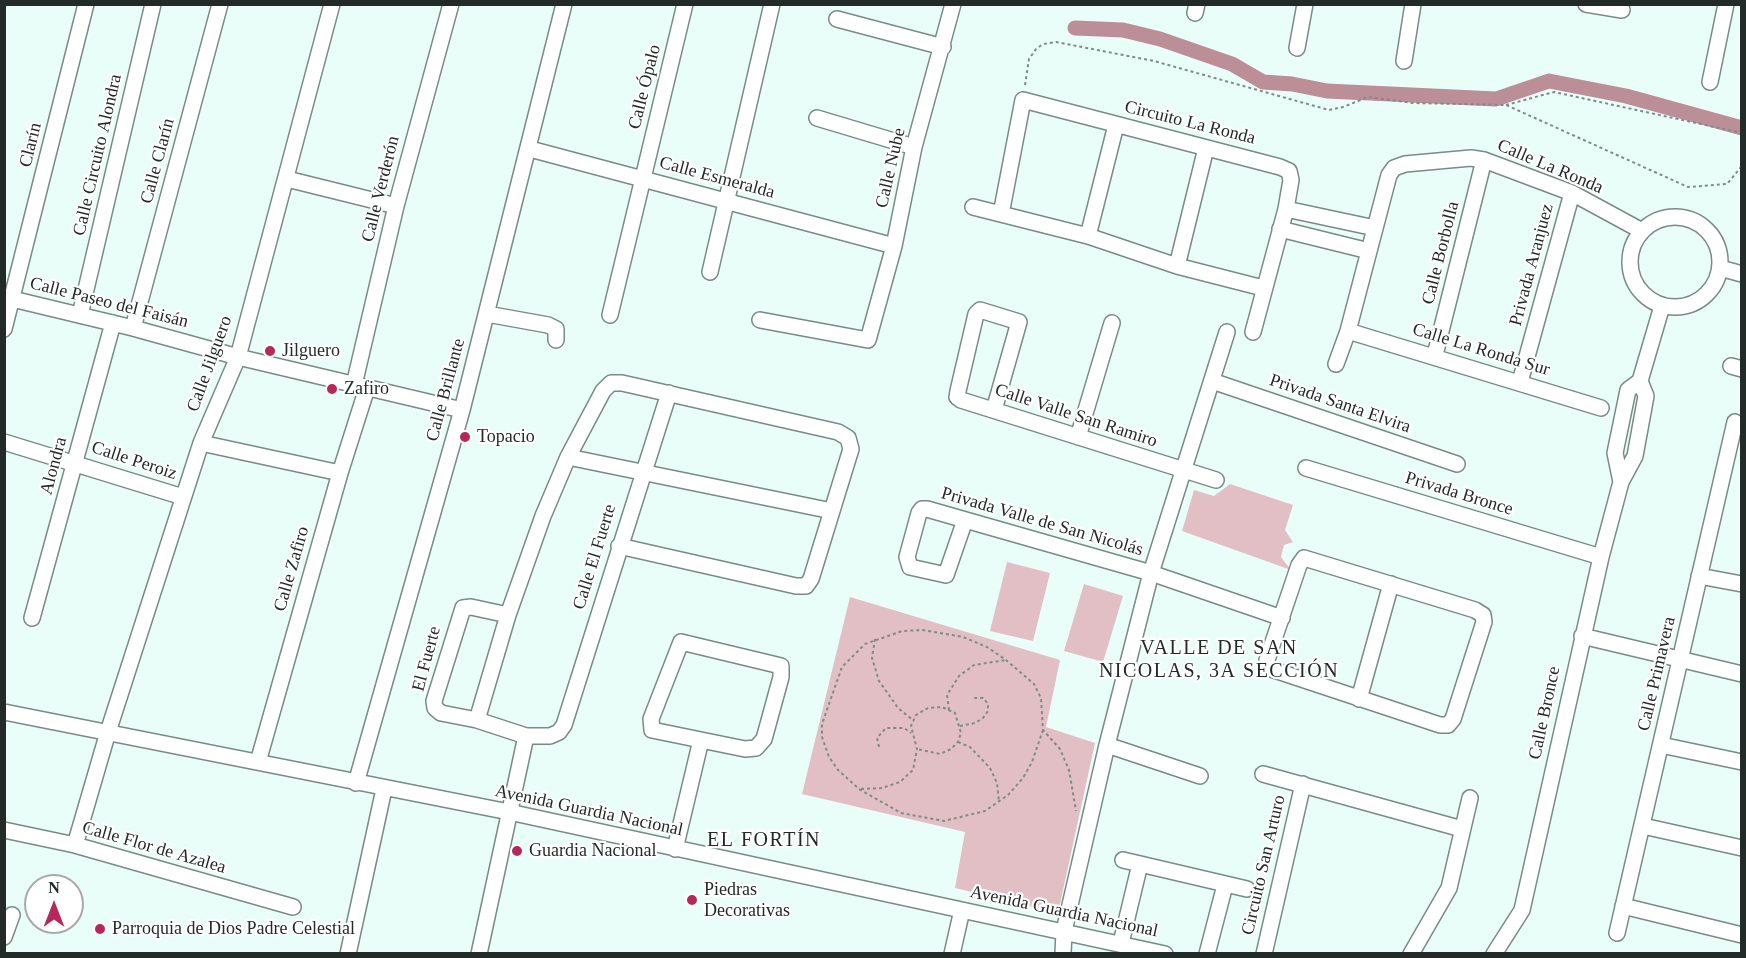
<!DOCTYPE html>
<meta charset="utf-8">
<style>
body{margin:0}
#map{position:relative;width:1746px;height:958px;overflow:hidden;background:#eafef9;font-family:"Times New Roman",serif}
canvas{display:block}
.frame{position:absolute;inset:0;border:6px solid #232b29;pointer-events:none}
.north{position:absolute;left:24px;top:874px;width:60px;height:60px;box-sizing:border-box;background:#fff;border:2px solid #a7aaa9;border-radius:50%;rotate:0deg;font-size:16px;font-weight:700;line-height:24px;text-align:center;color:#232b29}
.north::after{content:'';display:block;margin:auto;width:21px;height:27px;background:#b72858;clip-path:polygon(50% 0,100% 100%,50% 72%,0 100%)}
</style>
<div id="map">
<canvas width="1746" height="958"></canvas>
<div class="frame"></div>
<div class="north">N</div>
</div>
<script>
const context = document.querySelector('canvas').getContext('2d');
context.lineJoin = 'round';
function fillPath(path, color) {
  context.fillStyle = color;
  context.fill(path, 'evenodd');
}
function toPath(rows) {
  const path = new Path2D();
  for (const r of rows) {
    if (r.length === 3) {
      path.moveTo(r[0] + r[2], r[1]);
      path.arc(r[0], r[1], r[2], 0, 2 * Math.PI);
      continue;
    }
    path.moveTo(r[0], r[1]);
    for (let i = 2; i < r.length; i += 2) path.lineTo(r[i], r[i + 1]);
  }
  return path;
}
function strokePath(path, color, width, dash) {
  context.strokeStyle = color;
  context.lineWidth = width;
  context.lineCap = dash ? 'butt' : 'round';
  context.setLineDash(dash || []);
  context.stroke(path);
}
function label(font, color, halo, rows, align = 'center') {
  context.font = font + ' "Times New Roman",serif';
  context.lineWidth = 4.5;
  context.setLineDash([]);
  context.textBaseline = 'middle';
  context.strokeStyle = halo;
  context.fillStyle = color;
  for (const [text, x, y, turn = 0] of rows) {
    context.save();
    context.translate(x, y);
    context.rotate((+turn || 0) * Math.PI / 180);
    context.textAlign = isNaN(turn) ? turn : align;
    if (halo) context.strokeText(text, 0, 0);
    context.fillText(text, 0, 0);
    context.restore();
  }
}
fillPath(toPath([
 [1230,484,1293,505,1285,530,1293,542,1284,545,1281,557,1291,570,1182,531,1194,490,1214,496],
 [1007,562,1050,573,1033,641,990,631],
 [1084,584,1123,596,1103,662,1064,651],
 [850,597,1060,660,1046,727,1095,743,1058,913,955,888,965,832,802,794]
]), '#e2bfc5');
strokePath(toPath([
 [1075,28,1123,30,1160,39,1232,64,1263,82,1292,84,1327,91,1496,99,1549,81,1626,96,1742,128]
]), '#bc8e97', 15);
const minor = toPath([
 [1586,4,1622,10],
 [1195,13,1197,4],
 [837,19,943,47],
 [1297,48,1305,4],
 [1404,61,1413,4],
 [1710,82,1726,4],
 [817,118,914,147],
 [530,149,894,246],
 [287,179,396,206],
 [973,207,1088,236,1177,266,1263,288],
 [1286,209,1375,228],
 [1001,214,1023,100,1280,167,1289,171,1291,180,1286,209,1253,332],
 [1675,262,45],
 [1280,229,1369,251],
 [1088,236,1116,125],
 [1177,266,1206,148],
 [1720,268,1742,274],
 [710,272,772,4],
 [4,297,133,328,238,357,462,410],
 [487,314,548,325,556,329,556,340],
 [80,315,153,4],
 [610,315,685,4],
 [760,320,868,340,894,246,914,147,953,4],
 [133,328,220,4],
 [4,329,86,4],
 [1348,331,1601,408],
 [1435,355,1484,160],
 [1336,364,1348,331,1389,175,1394,168,1405,164,1471,158,1484,160,1572,193,1642,231],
 [1731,366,1742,369],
 [1212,381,1457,464],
 [1520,382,1572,193],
 [354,385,396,206,451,4],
 [994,410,1019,322,980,310,976,314,958,391,957,397,961,400,1216,480],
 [1078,437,1112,323],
 [4,442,183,497],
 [201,443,340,473],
 [568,457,832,511],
 [1306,468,1601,557],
 [1621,482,1615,453,1628,390,1640,381,1662,306],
 [965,520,946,575,910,567,907,557,919,513,922,509,927,509,1151,573,1282,618],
 [1304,558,1475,610,1483,615,1484,622,1453,719,1448,725,1440,725,1268,668,1267,660,1299,565,1304,558],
 [1699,576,1742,584],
 [508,615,471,607,463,608,434,701,435,708,441,713,477,720,526,736,550,736,559,732,564,725,669,393],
 [32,618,113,323],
 [1582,636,1742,674],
 [681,642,781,666,781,677,764,739,756,748,745,749,652,730,651,719,681,642],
 [1359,699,1391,584],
 [4,712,509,812,1165,954],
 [477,720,508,615,543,516,568,457,603,391,611,383,622,383,838,432,848,438,851,449,811,579,806,586,796,586,619,546],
 [1107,745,1200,776],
 [1661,745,1742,762],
 [258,762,340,473,367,388],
 [1263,774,1462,829],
 [356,783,462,410,564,4],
 [1643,826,1742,848],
 [4,830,75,845,293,907],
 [75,845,108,732,201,443,238,357,332,4],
 [675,849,701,740],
 [1123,860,1247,889],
 [1623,906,1742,935],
 [1617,933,1735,422],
 [4,937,12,915],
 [1121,943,1140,864],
 [348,954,384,789],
 [479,954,526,736],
 [952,954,962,910],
 [1063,954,1064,931,1107,745,1151,573,1227,332],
 [1207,954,1225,885],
 [1264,954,1303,784],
 [1411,954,1449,888,1470,798],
 [1494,954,1522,910,1601,557,1621,482,1635,456,1646,396,1640,381]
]);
strokePath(minor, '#798b86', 18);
strokePath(toPath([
 [1025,85,1029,59,1036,49,1043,44,1056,42,1154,61,1329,110,1343,107,1368,97,1413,103,1506,105,1688,187,1727,184,1742,166],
 [1506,105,1554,92,1742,133],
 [875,639,872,658,879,681,898,708,914,721],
 [949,710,947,695,959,676,974,665,1006,660],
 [960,726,975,723,983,718,988,711,988,704,983,698,975,698,973,701],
 [1043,730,1032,762,1023,778,1008,795,985,811,944,821,901,813,859,789,838,770,829,757,822,737,822,724,842,667,865,644,902,631,923,630,963,637,987,647,1006,660,1034,684,1041,698,1043,730,1060,749,1069,770,1076,811],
 [958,742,970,747,990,768,997,783,999,802],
 [879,747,877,738,886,728,904,728,911,733],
 [861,789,882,788,900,782,913,770,917,749,911,726,916,715,928,708,942,707,955,713,961,733,958,742,951,749,940,754,917,749]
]), '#7e8c88', 2, [3, 3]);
strokePath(minor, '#fff', 15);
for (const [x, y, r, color] of [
 [270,351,6,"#b72858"],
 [332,389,6,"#b72858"],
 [465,437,6,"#b72858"],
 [517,851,6,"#b72858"],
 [692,900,6,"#b72858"],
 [100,929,6,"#b72858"]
]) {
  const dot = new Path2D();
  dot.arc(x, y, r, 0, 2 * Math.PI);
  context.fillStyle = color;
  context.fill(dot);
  strokePath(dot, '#fff', 2);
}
label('18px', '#232b29', '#fff', [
 ["Calle Ópalo",645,87,-76],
 ["Circuito La Ronda",1190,123,14],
 ["Clarín",31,145,-76],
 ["Calle Circuito Alondra",98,155,-77],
 ["Calle Clarín",158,161,-75],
 ["Calle La Ronda",1550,167,23],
 ["Calle Nube",891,168,-77],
 ["Calle Esmeralda",717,178,15],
 ["Calle Verderón",381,189,-76],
 ["Calle Borbolla",1441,253,-76],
 ["Privada Aranjuez",1532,265,-75],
 ["Calle Paseo del Faisán",109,303,14],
 ["Calle La Ronda Sur",1481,350,17],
 ["Calle Jilguero",210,364,-70],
 ["Calle Brillante",446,390,-75],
 ["Privada Santa Elvira",1340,404,19],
 ["Calle Valle San Ramiro",1076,416,18],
 ["Calle Peroiz",134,461,18],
 ["Alondra",54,466,-75],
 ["Privada Bronce",1459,494,17],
 ["Privada Valle de San Nicolás",1042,522,16],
 ["Calle El Fuerte",595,557,-73],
 ["Calle Zafiro",292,569,-74],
 ["El Fuerte",427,659,-75],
 ["Calle Primavera",1657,674,-77],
 ["Calle Bronce",1545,713,-78],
 ["Avenida Guardia Nacional",589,811,12],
 ["Calle Flor de Azalea",154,848,16],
 ["Circuito San Arturo",1264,865,-77],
 ["Avenida Guardia Nacional",1064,912,12]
]);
label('18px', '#232b29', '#fff', [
 ["Jilguero",282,351],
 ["Zafiro",344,389],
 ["Topacio",477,437],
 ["Guardia Nacional",529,851],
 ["Piedras",704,890],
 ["Decorativas",704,911],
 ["Parroquia de Dios Padre Celestial",112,929]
], 'left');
context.letterSpacing = '1.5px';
label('20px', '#232b29', '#fff', [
 ["VALLE DE SAN",1219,649],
 ["NICOLAS, 3A SECCIÓN",1219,672],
 ["EL FORTÍN",764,841]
]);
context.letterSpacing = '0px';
</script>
